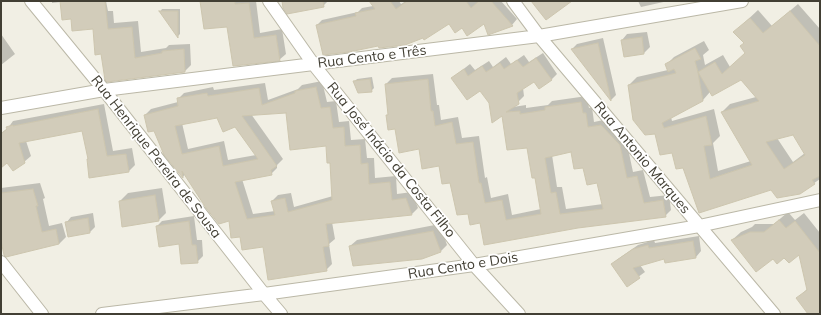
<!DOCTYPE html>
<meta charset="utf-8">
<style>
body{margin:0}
#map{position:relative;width:821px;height:315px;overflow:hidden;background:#f1efe4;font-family:Mulish,sans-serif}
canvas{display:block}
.frame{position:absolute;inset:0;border:2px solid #423f34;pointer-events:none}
</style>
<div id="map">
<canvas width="821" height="315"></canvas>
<div class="frame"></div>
</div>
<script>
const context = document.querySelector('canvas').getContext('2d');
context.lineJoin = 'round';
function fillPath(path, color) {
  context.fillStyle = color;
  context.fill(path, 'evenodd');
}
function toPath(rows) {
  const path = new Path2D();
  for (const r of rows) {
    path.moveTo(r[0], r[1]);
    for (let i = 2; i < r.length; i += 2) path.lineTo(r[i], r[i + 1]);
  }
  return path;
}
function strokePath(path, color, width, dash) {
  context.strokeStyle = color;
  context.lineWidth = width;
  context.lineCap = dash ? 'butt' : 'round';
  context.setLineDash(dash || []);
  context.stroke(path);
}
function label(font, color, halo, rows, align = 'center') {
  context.font = font + ' Mulish,sans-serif';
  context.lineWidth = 3.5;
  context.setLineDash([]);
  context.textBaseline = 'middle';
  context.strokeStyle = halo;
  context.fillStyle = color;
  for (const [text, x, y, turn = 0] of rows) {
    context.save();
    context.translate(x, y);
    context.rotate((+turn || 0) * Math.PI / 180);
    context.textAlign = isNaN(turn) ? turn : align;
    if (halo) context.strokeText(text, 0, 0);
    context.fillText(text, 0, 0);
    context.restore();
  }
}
fillPath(toPath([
 [52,1,106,1,108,11,113,11,114,23,138,21,141,52,166,48,169,45,190,44,191,65,185,71,102,53,94,28,72,18,61,2,52,3],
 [201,1,256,1,260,33,282,29,286,54,279,60],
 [283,1,328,1,323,6],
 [375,1,399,1,401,4,406,1,501,1,517,19,512,25,489,33,485,23,450,23,423,37,379,45,317,25,322,20,358,12,362,8,373,6],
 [638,1,668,1,641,7],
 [798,4,820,29,820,179,800,193,772,188,739,199,684,167,673,151,656,133,629,85,637,77,668,70,666,65,674,57,704,41,709,50,703,55,705,65,723,55,730,67,746,53,745,43,735,32,743,24,758,10,772,26],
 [741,79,756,97,730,104,722,112,751,161,718,171,713,143,720,136,714,109,672,121,671,117,703,100,710,92],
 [794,134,805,153,793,162,777,138],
 [162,9,180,9,180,34,178,36,160,12],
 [647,32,650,47,644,53,624,56,622,40,627,34],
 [1,34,15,54,1,65],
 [603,38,616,95,611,100,572,49,577,44],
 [543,53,557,74,551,80,534,80,523,88,524,96,513,107,526,105,526,108,548,105,552,101,587,96,589,108,592,107,594,122,608,119,626,139,633,172,643,170,650,197,669,195,671,210,665,216,481,222,468,212,440,165,396,128,387,115,389,114,386,84,392,78,433,74,437,105,439,105,441,120,458,117,462,138,479,136,485,178,487,177,491,198,508,194,512,215,541,209,536,176,528,147,503,114,490,103,481,89,452,78,470,64,475,70,489,61,493,67,506,57,511,64,524,55,529,62],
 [572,151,598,182,603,204,566,209,562,187,557,187,552,155],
 [372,77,374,88,371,91,354,82,357,79],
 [322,81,327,102,336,101,339,122,349,121,351,140,365,139,367,158,374,158,375,178,396,176,397,194,412,192,418,208,412,214,332,222,335,239,329,244,332,264,326,270,241,236,230,220,185,174,183,177,145,115,151,109,178,102,178,99,184,93,213,87,214,90,265,83,268,100,298,89,302,85],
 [287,112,327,145,330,162,333,196,294,207,291,193,278,195,272,201,275,211,253,214,242,179,271,174,277,168,277,165,283,159,251,114],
 [218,117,235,126,256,155,228,160,224,141,188,149,182,123],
 [104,104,113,151,132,148,135,165,129,171,89,159,83,130,26,141,31,156,24,162,7,162,1,167,1,133,8,128,13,121],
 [40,183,45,198,43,199,49,226,62,223,66,237,59,244,1,237,1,188],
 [162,188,166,213,158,221,123,226,120,201,128,193],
 [788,212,795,220,804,213,820,233,820,314,809,314,798,298,808,288,800,253,773,258,732,240,741,232,752,227,755,224,774,224],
 [93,213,95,227,90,232,68,236,66,223,71,217],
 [194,216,197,240,202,240,203,256,197,262,180,243,157,226,162,221],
 [440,224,447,245,440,252,350,246,357,240],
 [699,236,701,251,696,257,665,258,640,265,645,272,627,285,612,264,618,259,638,245,654,240,655,243]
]), '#0003');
const building = toPath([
 [60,1,105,1,108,29,132,27,135,58,162,53,162,51,184,49,185,72,107,82,105,80,101,54,95,55,93,29,72,31,71,19,62,20,60,1],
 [200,1,235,1,235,4,249,3,254,38,276,35,280,61,233,66,227,27,204,29,200,1],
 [282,1,323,1,324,7,287,14,283,8,282,1],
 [369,1,390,1,396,9,407,1,466,1,471,8,479,1,491,1,513,26,488,35,484,24,467,36,462,28,455,33,449,24,424,40,423,38,405,45,379,48,378,46,349,52,323,55,316,25,356,16,355,13,375,9,369,1],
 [531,1,572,1,546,20,531,1],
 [159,11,178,11,178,38,159,11],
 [790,11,820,46,820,176,812,180,815,184,800,194,777,198,771,190,699,213,683,168,676,169,672,153,660,155,655,134,645,135,633,120,628,85,676,73,674,69,668,72,665,64,695,48,701,59,695,61,698,72,715,62,722,74,745,53,740,46,744,43,733,32,750,18,763,33,790,11],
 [698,72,712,96,741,80,759,101,721,112,752,165,710,179,704,146,712,145,706,116,664,128,662,123,703,101,698,72],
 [793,135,805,155,784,169,766,142,793,135],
 [642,37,644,54,624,57,621,40,642,37],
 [598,43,609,91,611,101,571,49,598,43],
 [536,58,552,80,539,89,534,82,517,93,519,104,506,112,520,111,520,114,545,110,545,107,581,102,583,113,586,113,588,127,601,125,620,145,627,178,637,176,644,203,663,200,666,217,578,228,484,245,480,223,470,225,468,214,457,215,450,183,442,184,439,166,422,169,419,149,399,153,395,129,388,130,386,115,388,115,385,84,428,79,431,111,433,111,435,126,452,122,456,144,473,142,479,183,481,183,485,203,502,200,506,220,541,214,535,178,532,178,527,148,507,150,502,116,492,123,489,103,480,91,467,100,451,78,464,69,468,76,482,66,486,72,500,63,504,69,517,60,523,67,536,58],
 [571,152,574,169,583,168,587,185,597,183,603,209,560,214,556,192,551,193,545,158,571,152],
 [370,79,372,92,358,93,353,81,370,79],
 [316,87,321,108,330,107,333,128,344,127,345,146,360,145,361,164,368,163,369,184,390,182,392,200,406,198,412,215,326,224,329,246,323,247,327,271,268,280,263,247,242,250,240,237,231,238,229,221,219,224,206,208,182,171,183,178,164,155,154,131,148,132,144,115,178,106,177,98,207,93,208,96,259,88,262,105,295,93,295,91,316,87],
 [286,113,290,150,326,146,327,163,330,163,332,200,288,212,285,198,271,201,275,215,247,219,235,182,272,175,271,170,277,166,242,116,286,113],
 [217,118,223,132,235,127,258,159,223,166,219,146,182,154,175,126,217,118],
 [98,109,107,156,126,154,129,172,89,178,87,159,88,159,82,131,19,143,25,163,13,171,7,163,1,168,1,134,7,129,6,127,13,125,13,126,98,109],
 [33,189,38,206,36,206,42,232,56,229,59,244,6,257,4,255,1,241,1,193,33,189],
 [155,195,159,221,122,227,119,201,155,195],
 [88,218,90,233,68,237,65,222,88,218],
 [779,220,786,228,795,221,820,253,820,314,808,314,796,298,807,290,799,255,789,263,784,258,777,264,773,259,756,272,731,240,750,232,764,232,779,220],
 [189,221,192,245,196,245,198,263,181,264,179,244,159,247,156,226,189,221],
 [433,231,441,252,422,259,353,266,349,246,433,231],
 [693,241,696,258,665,263,664,259,633,268,640,278,627,287,611,264,633,249,648,245,649,248,693,241]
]);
fillPath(building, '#d2ccba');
strokePath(building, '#ccc5ae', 1);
const street = toPath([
 [31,1,104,90,264,294,281,314],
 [269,1,314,65,474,265,519,314],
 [513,1,539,36,774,314],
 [1,108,104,90,539,36,742,1],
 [1,262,42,314],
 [102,314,264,294,474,265,699,226,820,200]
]);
strokePath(street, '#bbb8a7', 14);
strokePath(street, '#fff', 12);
label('14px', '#423f34', '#fff', [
 ["Rua Cento e Três",372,57,-7],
 ["Rua Henrique Pereira de Sousa",156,157,52],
 ["Rua Antonio Marques",642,158,50],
 ["Rua José Inácio da Costa Filho",391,160,51],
 ["Rua Cento e Dois",463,266,-9]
]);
</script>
